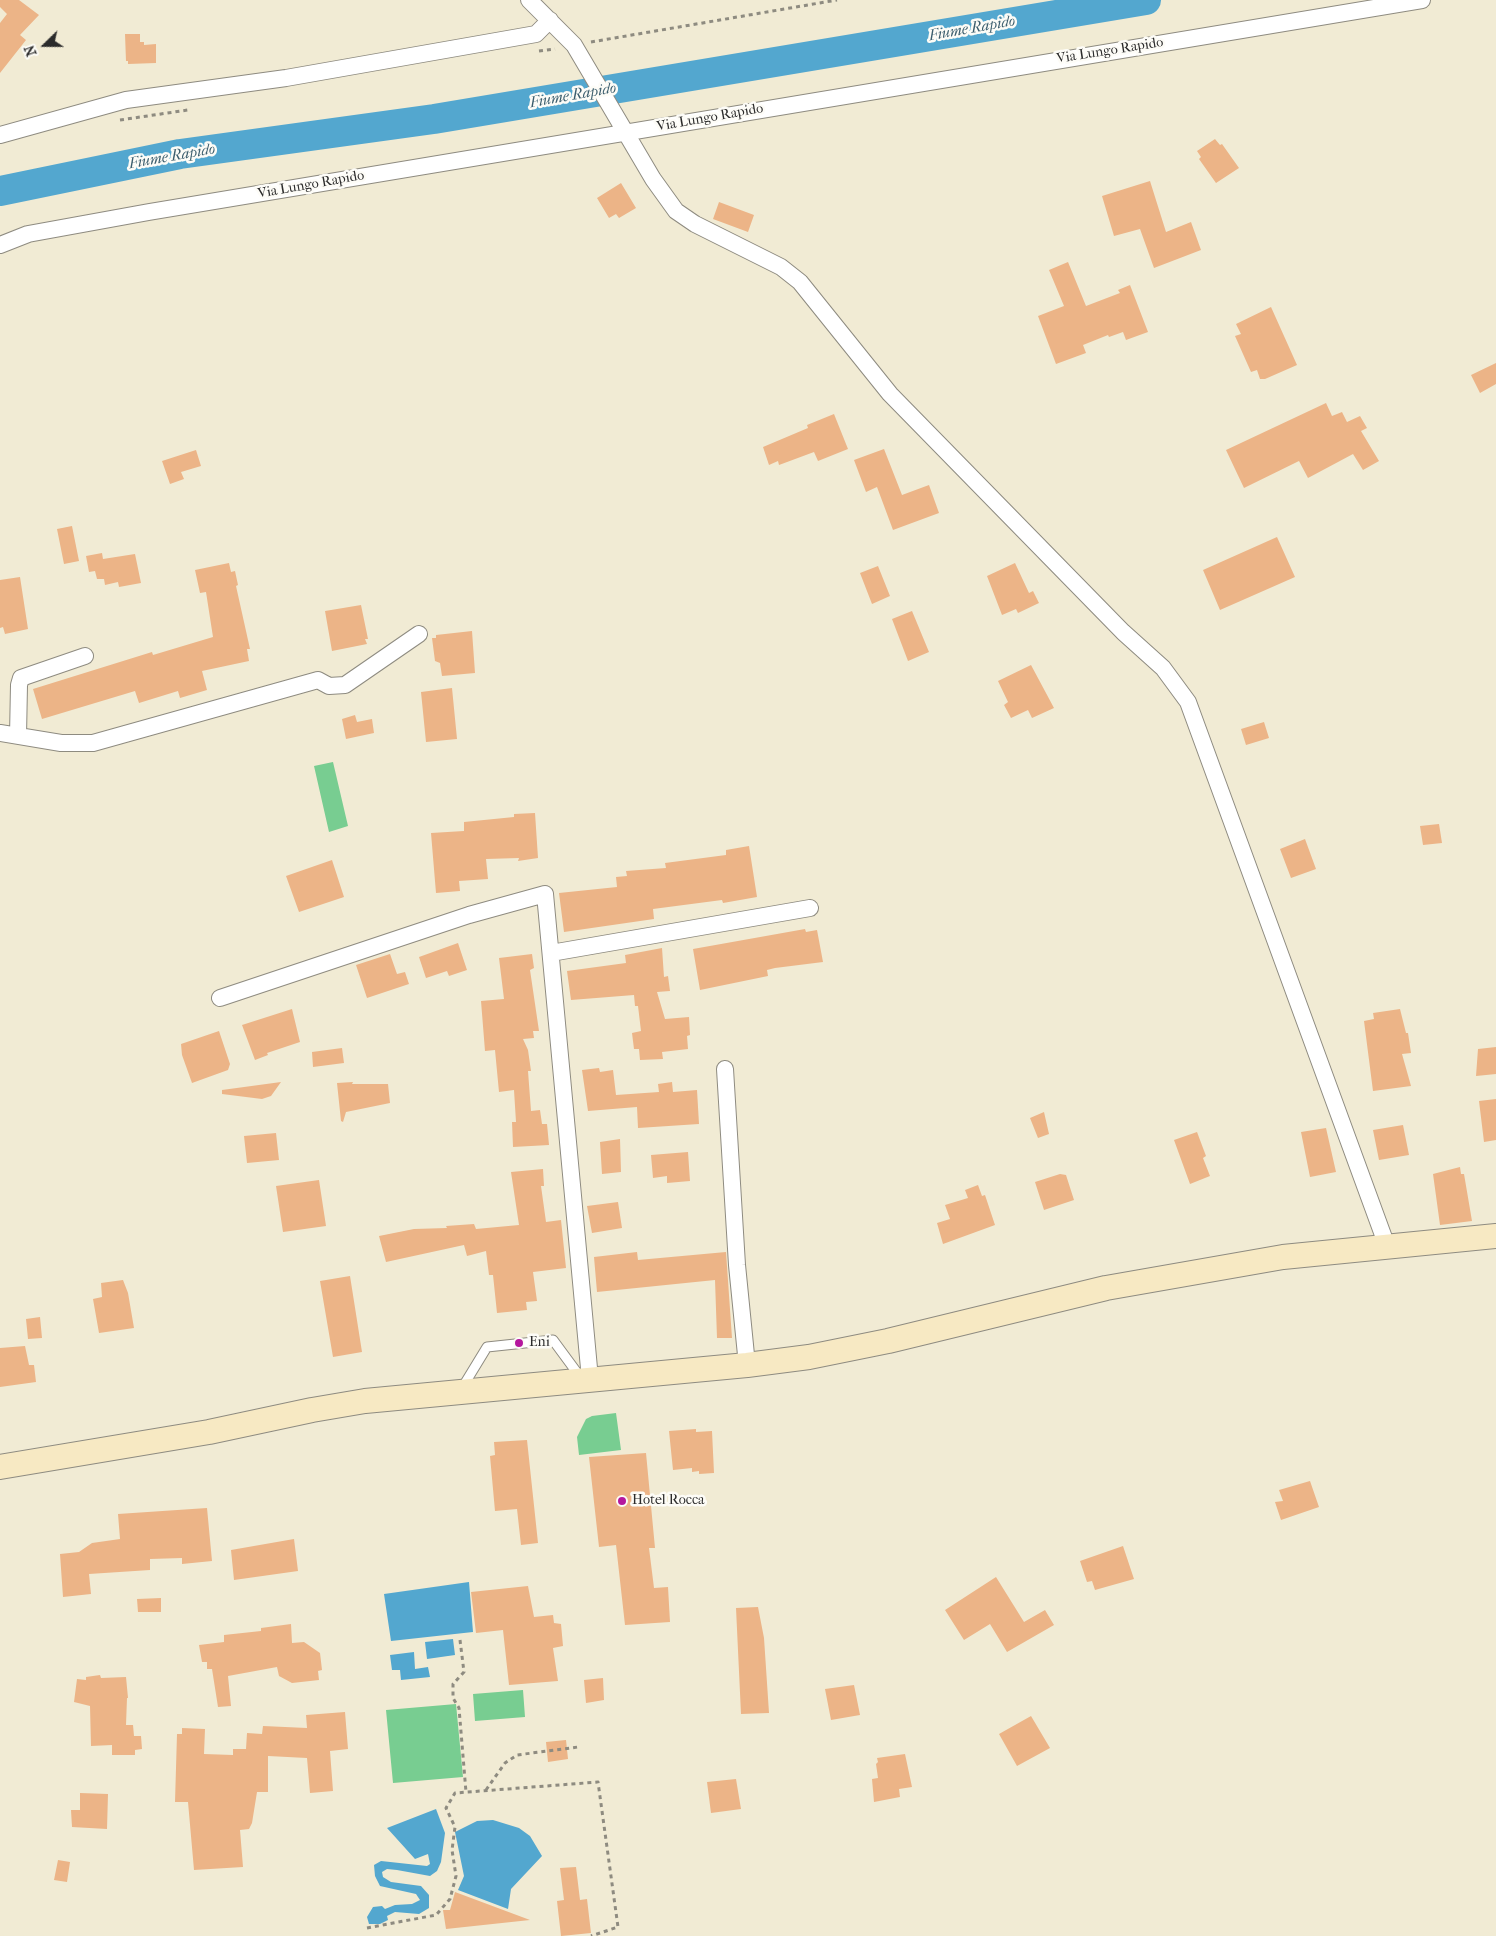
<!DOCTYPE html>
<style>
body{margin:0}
#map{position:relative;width:1496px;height:1936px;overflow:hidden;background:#f1ebd4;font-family:"IM FELL French Canon",serif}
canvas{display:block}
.north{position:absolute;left:20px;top:20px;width:50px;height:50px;-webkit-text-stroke:4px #fdfcf7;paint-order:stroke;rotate:248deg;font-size:14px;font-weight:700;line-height:20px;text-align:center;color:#2b2b2b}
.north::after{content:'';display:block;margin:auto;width:18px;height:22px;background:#2b2b2b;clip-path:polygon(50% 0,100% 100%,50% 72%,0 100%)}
</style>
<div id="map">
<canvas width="1496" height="1936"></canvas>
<div class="north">N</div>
</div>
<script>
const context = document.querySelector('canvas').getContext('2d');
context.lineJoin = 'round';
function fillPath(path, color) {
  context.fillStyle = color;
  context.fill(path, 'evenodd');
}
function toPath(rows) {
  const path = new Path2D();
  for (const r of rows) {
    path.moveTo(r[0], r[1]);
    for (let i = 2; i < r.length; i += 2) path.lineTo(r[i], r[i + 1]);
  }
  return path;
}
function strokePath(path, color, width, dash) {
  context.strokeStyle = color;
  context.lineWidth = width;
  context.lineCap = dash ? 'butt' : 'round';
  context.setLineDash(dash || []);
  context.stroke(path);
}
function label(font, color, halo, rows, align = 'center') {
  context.font = font + ' "IM FELL French Canon",serif';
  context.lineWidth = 5;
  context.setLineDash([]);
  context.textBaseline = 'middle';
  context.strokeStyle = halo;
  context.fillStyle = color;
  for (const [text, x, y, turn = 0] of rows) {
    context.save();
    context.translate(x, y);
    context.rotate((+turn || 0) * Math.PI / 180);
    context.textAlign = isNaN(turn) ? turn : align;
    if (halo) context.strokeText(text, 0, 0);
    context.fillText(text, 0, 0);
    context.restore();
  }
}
fillPath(toPath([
 [333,762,348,826,329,832,314,766],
 [616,1413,621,1450,579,1455,577,1437,586,1419,592,1416],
 [523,1690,525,1717,475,1721,473,1694],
 [456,1704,463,1777,393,1783,386,1710]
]), '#78cd91');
fillPath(toPath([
 [469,1582,473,1632,391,1641,384,1594],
 [453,1639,455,1655,427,1659,425,1642],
 [414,1652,415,1669,428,1667,430,1677,401,1680,400,1670,392,1670,390,1655],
 [436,1809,445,1833,441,1862,437,1871,430,1876,397,1870,387,1869,382,1872,383,1877,391,1882,421,1886,429,1895,429,1908,419,1914,395,1912,387,1916,388,1920,380,1924,369,1924,367,1917,373,1907,382,1906,385,1909,395,1905,412,1904,420,1900,416,1894,380,1886,375,1876,374,1865,381,1861,427,1866,430,1864,428,1854,415,1859,387,1828],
 [493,1820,519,1828,530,1836,542,1856,511,1889,508,1909,458,1890,464,1876,455,1832,477,1821]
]), '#53a7cf');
strokePath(toPath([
 [0,191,180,154,434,119,1146,0]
]), '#53a7cf', 30);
fillPath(toPath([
 [0,0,19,0,39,15,20,35,26,40,0,73,0,23,7,14,0,7],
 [125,34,140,34,140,42,144,42,144,45,156,44,156,63,128,64,128,61,126,61],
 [1215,139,1220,145,1222,144,1239,168,1216,183,1199,159,1201,157,1197,151],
 [1150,181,1166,232,1191,222,1201,250,1154,268,1140,229,1114,236,1102,196],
 [621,183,636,208,619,218,616,214,609,218,597,198],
 [719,202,754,215,748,232,713,219],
 [1068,262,1086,306,1120,293,1118,290,1130,285,1148,332,1126,340,1123,332,1109,337,1108,335,1083,345,1086,353,1056,364,1038,316,1064,306,1049,270],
 [1271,307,1297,365,1265,379,1260,379,1257,370,1251,372,1235,336,1241,334,1236,324],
 [1496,363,1496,384,1480,393,1471,375],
 [1326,403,1332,416,1342,412,1347,422,1360,416,1367,428,1361,431,1379,461,1363,470,1353,454,1308,478,1299,461,1244,488,1226,450],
 [834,414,848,449,818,461,814,452,779,465,778,461,769,465,763,447,808,428,807,425],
 [884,449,902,495,929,485,939,513,893,530,877,487,866,492,854,460],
 [196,450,201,466,181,472,184,479,170,484,162,461],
 [72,526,79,561,64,564,57,529],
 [1277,537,1295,577,1220,610,1203,570],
 [102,553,103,559,135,554,141,583,119,587,118,582,105,585,104,579,97,579,95,571,89,572,86,556],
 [229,563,231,572,235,571,238,585,236,586,250,649,247,649,249,661,202,671,207,690,180,698,178,691,139,703,135,691,42,719,33,689,152,652,153,655,213,637,206,592,200,593,195,570],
 [1015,563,1029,593,1033,591,1039,603,1018,613,1016,609,1002,615,987,576],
 [878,566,890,596,872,604,860,573],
 [20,577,28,629,5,634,3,627,0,628,0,580],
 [361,605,368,639,365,639,367,644,332,651,325,611],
 [912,611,929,652,908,661,892,619],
 [472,631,475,673,442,676,440,663,435,661,432,638,436,638,436,635],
 [1031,665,1054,708,1032,718,1028,710,1011,718,1004,705,1008,702,998,681],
 [452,688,457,739,426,742,421,692],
 [355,715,357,722,372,719,374,733,346,739,342,719],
 [1264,722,1269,738,1246,745,1241,729],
 [535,813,538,858,518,861,519,858,486,859,488,879,459,881,460,891,436,893,431,833,464,831,464,822,514,817,514,814],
 [1439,824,1442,843,1423,845,1420,826],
 [1305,839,1316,869,1291,878,1280,849],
 [749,846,757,897,723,903,722,900,653,909,654,919,564,932,559,893,617,887,616,877,627,876,626,871,666,868,665,863,726,855,726,850],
 [332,860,344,897,299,912,286,876],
 [805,929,806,932,817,930,823,962,775,968,767,970,768,976,700,990,693,949],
 [458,943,467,970,449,976,447,971,426,978,419,957],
 [662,948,664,977,668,976,670,991,657,992,665,1019,689,1017,690,1035,687,1036,688,1049,662,1052,663,1059,640,1060,639,1049,634,1049,632,1033,641,1031,638,1006,635,1006,634,995,571,1000,567,971,626,963,625,955],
 [390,954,397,974,405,972,409,984,367,998,356,965],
 [532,954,534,968,530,970,539,1031,533,1031,534,1038,523,1039,528,1050,531,1071,528,1071,531,1111,540,1110,542,1124,547,1124,549,1145,513,1147,512,1122,516,1122,514,1090,499,1092,495,1050,485,1051,481,1001,504,999,499,958],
 [292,1009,300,1042,267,1053,268,1055,255,1060,242,1025],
 [1400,1009,1406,1033,1408,1033,1411,1053,1402,1054,1411,1086,1373,1091,1364,1021,1374,1019,1373,1013],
 [219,1031,230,1064,228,1070,192,1083,182,1055,181,1044],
 [1496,1047,1496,1074,1476,1076,1478,1049],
 [342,1048,344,1063,313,1067,312,1052],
 [599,1068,600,1072,613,1070,616,1095,659,1092,658,1084,672,1082,673,1092,697,1090,699,1124,638,1128,637,1107,588,1111,582,1070],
 [281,1082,271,1096,262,1099,222,1094,222,1090],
 [353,1082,352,1084,388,1084,390,1103,346,1112,343,1122,341,1121,337,1083],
 [1496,1099,1496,1140,1484,1142,1479,1101],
 [1044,1112,1049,1134,1038,1138,1030,1118],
 [1403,1125,1409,1155,1379,1160,1373,1130],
 [1326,1128,1336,1172,1310,1177,1301,1132],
 [1197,1132,1206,1156,1203,1158,1210,1176,1190,1184,1174,1140],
 [276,1133,279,1160,247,1163,244,1136],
 [620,1139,621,1172,602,1174,600,1142],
 [688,1152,690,1181,667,1183,667,1176,653,1178,651,1155],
 [1460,1167,1461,1174,1464,1174,1472,1221,1440,1225,1433,1174],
 [543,1169,544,1186,541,1186,546,1222,561,1220,566,1268,533,1272,537,1301,526,1302,527,1310,497,1313,493,1275,489,1275,486,1251,467,1256,464,1245,386,1262,379,1236,414,1229,447,1228,446,1226,474,1224,476,1229,519,1225,511,1172],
 [1060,1174,1066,1175,1074,1200,1044,1210,1035,1182],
 [319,1180,326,1226,283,1232,276,1186],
 [978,1185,982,1196,985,1195,995,1225,943,1244,937,1223,950,1219,945,1205,968,1198,965,1190],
 [618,1202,622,1228,592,1233,587,1206],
 [637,1252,638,1260,726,1252,732,1338,717,1338,715,1280,597,1292,594,1257],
 [350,1276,362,1352,333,1357,320,1281],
 [123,1280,128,1293,134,1328,99,1333,93,1299,102,1297,101,1283],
 [40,1317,42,1338,28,1339,26,1319],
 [25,1346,29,1365,34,1365,36,1382,0,1387,0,1348],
 [696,1429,696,1432,712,1431,714,1473,699,1474,699,1471,692,1472,692,1468,673,1470,669,1431],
 [527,1440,538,1543,521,1545,517,1509,495,1511,490,1456,495,1455,494,1442],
 [646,1453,655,1548,649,1548,654,1588,668,1587,670,1622,625,1625,616,1545,599,1547,589,1457],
 [1310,1481,1319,1507,1281,1520,1275,1502,1283,1501,1279,1490],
 [207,1508,212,1561,182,1564,182,1558,150,1559,150,1570,89,1574,91,1594,63,1597,60,1554,79,1552,92,1543,120,1539,118,1514],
 [294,1539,298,1571,234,1580,231,1550],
 [1123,1546,1134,1579,1095,1590,1092,1581,1087,1582,1080,1561],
 [996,1577,1024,1622,1045,1610,1054,1625,1007,1652,990,1624,964,1640,945,1610],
 [528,1586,534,1617,553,1615,554,1623,561,1624,563,1646,553,1648,558,1681,509,1685,503,1630,476,1633,471,1592],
 [161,1598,161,1612,138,1612,137,1599],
 [758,1607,764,1638,769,1713,741,1714,736,1608],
 [291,1624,292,1643,304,1642,320,1653,322,1670,318,1671,319,1680,292,1683,279,1676,277,1667,228,1676,231,1706,218,1707,212,1669,207,1669,207,1662,202,1662,199,1645,224,1642,224,1635,261,1631,261,1628],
 [100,1675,101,1678,126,1677,128,1698,127,1698,126,1725,133,1725,134,1736,141,1736,142,1749,135,1750,135,1755,112,1755,112,1745,91,1746,90,1706,74,1702,77,1679,86,1680,86,1677],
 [603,1678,604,1700,586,1703,584,1680],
 [854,1685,860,1715,831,1720,825,1689],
 [345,1712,348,1749,330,1751,333,1791,310,1793,307,1758,268,1756,268,1792,257,1792,252,1823,249,1829,240,1830,243,1867,194,1870,188,1802,175,1802,177,1734,182,1734,182,1728,205,1729,204,1754,233,1755,233,1749,246,1749,247,1733,262,1734,263,1726,307,1728,306,1715],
 [1031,1716,1050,1748,1017,1766,999,1734],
 [566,1740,568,1759,548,1762,546,1742],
 [905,1754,912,1787,899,1789,900,1797,874,1802,872,1779,878,1778,876,1764,878,1762,877,1758],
 [736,1779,741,1809,711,1813,707,1782],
 [80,1793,108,1794,107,1829,72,1827,71,1810,80,1810],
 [58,1860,70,1862,67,1882,54,1880],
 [576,1867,580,1900,587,1899,591,1933,561,1936,557,1901,564,1900,560,1868],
 [455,1892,530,1920,446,1929,443,1910,450,1910]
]), '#ecb487');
const service = toPath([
 [462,1388,487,1347,553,1340,581,1378]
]);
const minor = toPath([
 [529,0,574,45,653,179,676,211,695,224,781,267,800,282,890,394,1123,632,1163,668,1188,702,1387,1246],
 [0,135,126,100,286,78,536,34,550,20],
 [0,245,28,234,149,212,1422,0],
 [0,733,61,743,93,743,318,680,329,686,345,685,419,634],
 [18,736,19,685,21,678,85,656],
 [551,953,810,908],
 [220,998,469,915,545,894,590,1379],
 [725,1069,737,1265,747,1365]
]);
const secondary = toPath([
 [0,1467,209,1432,312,1410,365,1401,747,1365,809,1357,888,1341,1106,1288,1283,1257,1496,1236]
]);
strokePath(service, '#8e8b80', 11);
strokePath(minor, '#8e8b80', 18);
strokePath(secondary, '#8e8b80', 26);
strokePath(toPath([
 [591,42,837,0],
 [539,51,555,49],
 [120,120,188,110],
 [460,1640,464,1672,453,1684,453,1698,459,1708,466,1792],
 [486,1790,505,1763,517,1755,578,1747],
 [367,1928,436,1915,450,1899,456,1876,452,1850,455,1827,446,1808,455,1793,598,1782,618,1927,591,1936]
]), '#8e8b80', 3, [4, 4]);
strokePath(service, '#fff', 9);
strokePath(minor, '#fff', 16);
strokePath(secondary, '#f7e9c3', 24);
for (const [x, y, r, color] of [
 [519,1343,5,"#b5179e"],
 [622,1501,5,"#b5179e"]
]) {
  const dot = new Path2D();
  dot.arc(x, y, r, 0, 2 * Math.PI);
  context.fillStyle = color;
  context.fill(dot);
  strokePath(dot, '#fdfcf7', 2);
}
label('14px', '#2b2b2b', '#fdfcf7', [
 ["Via Lungo Rapido",1110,51,-9],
 ["Via Lungo Rapido",710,118,-10],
 ["Via Lungo Rapido",311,185,-10]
]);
label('14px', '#2b2b2b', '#fdfcf7', [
 ["Eni",529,1343],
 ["Hotel Rocca",632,1501]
], 'left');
label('italic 15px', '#3b5d6d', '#fdfcf7', [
 ["Fiume Rapido",972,29,-10],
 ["Fiume Rapido",573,96,-10],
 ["Fiume Rapido",172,157,-10]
]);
</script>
